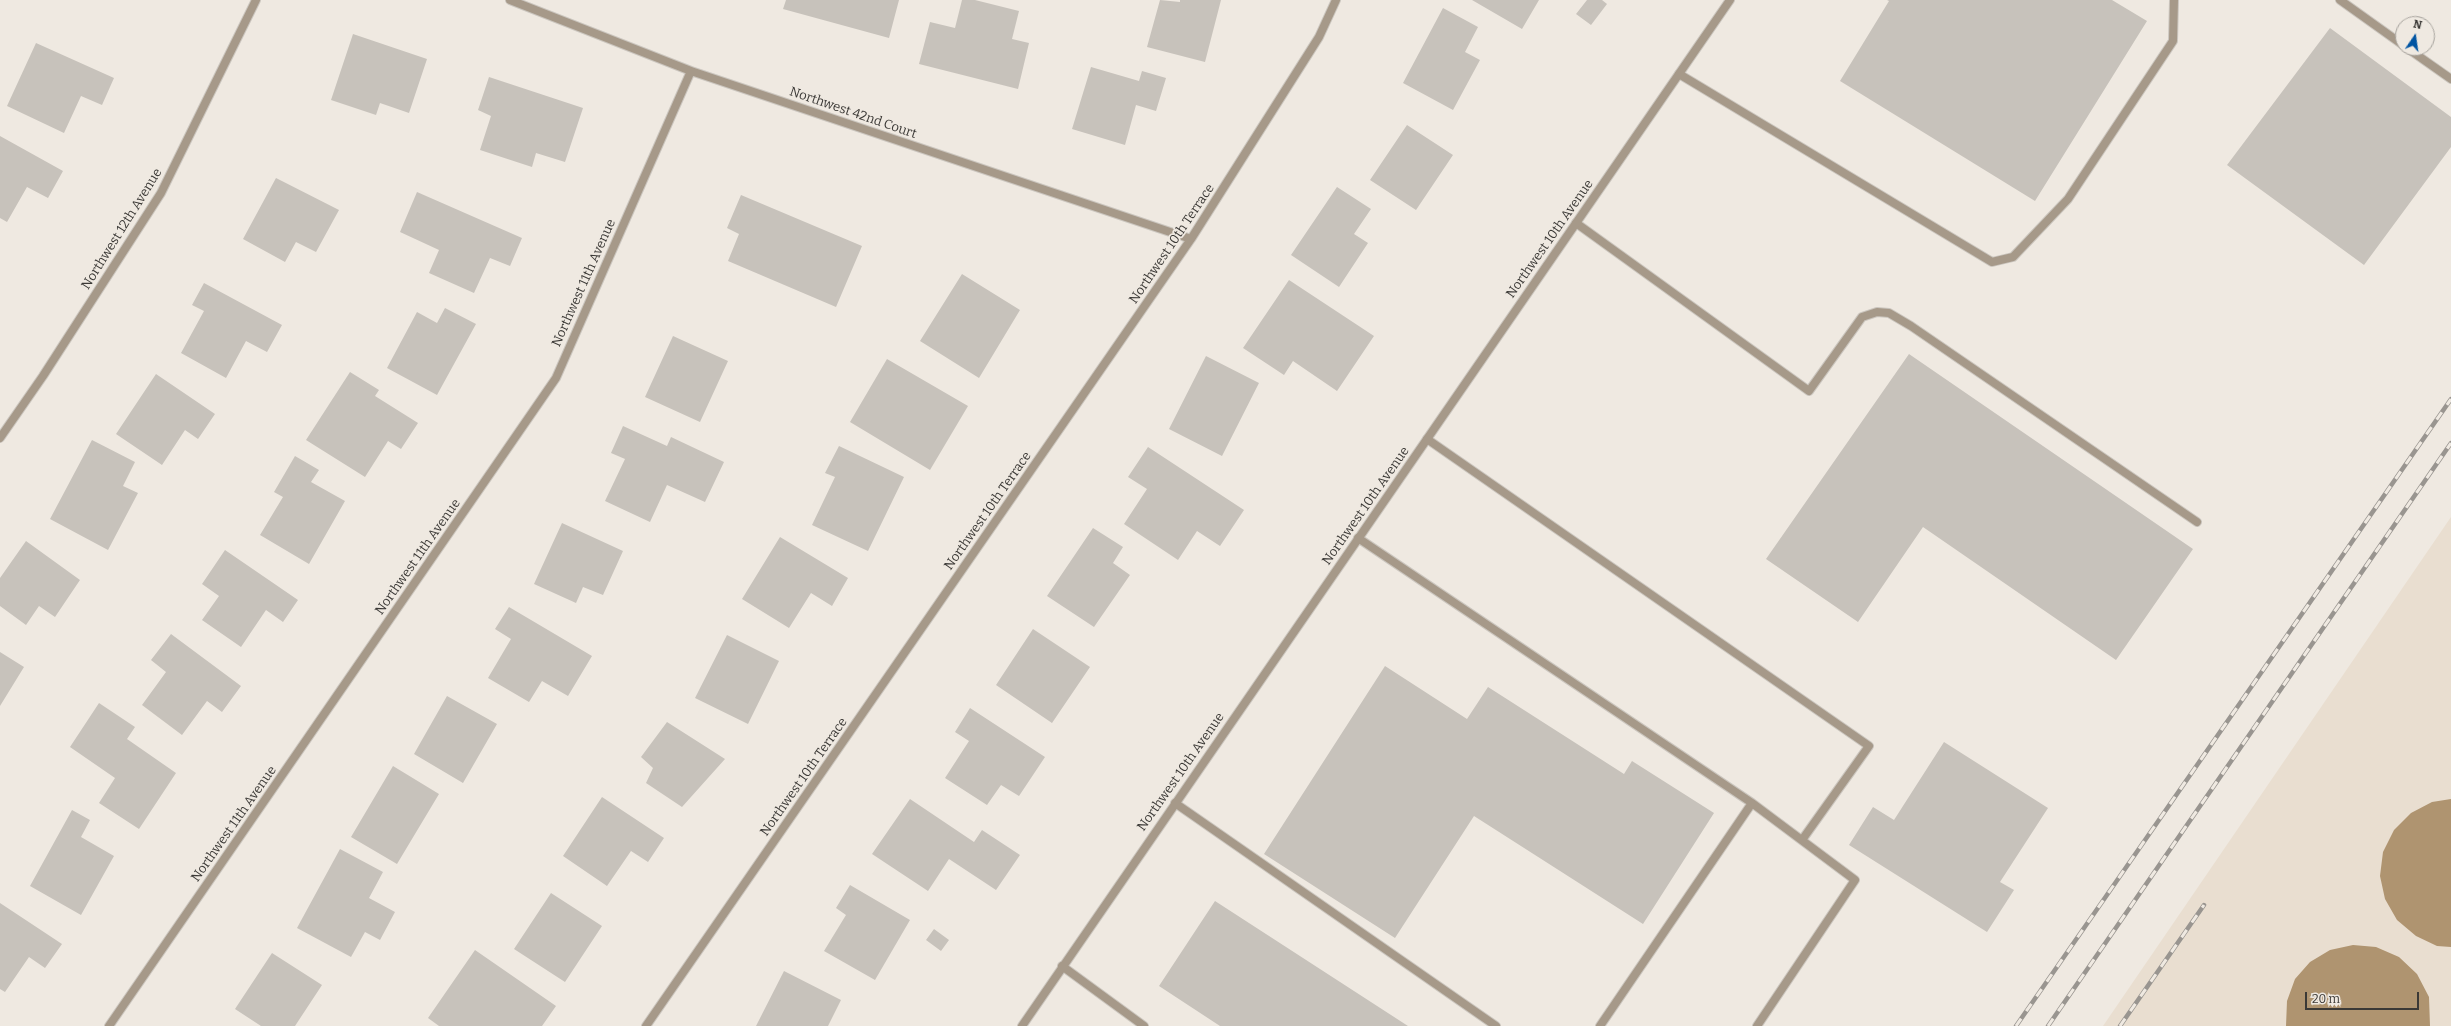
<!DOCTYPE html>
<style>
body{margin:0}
#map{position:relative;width:2451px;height:1026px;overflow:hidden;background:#efe9e1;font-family:Bitter,serif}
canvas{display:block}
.north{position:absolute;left:2395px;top:16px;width:40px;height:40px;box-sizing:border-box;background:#efe9e1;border:1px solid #a7a39d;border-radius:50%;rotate:13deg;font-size:11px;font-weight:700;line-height:16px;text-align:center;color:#3b3936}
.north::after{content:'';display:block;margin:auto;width:14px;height:18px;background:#0054a2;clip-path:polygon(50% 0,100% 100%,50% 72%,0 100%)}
.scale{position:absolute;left:2305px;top:992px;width:114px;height:18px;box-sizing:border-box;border:2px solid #3b3936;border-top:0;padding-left:5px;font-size:12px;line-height:14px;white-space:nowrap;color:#3b3936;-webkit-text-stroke:3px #efe9e1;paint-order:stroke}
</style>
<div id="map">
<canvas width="2451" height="1026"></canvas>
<div class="north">N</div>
<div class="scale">20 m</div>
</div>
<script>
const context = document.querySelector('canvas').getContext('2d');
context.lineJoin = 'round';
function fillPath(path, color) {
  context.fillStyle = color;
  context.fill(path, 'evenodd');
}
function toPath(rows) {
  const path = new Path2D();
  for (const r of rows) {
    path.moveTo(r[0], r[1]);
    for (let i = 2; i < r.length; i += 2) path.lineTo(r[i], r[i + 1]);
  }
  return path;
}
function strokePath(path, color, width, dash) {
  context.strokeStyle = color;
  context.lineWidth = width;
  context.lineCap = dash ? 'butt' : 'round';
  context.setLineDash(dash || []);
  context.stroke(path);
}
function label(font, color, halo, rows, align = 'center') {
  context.font = font + ' Bitter,serif';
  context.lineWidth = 3.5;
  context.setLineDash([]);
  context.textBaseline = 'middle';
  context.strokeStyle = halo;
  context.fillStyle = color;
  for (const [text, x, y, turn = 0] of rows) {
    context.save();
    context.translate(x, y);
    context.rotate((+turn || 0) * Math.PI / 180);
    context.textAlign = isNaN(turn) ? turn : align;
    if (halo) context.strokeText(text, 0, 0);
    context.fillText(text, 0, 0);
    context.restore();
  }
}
fillPath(toPath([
 [2451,517,2451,1026,2103,1026]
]), '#e9ded0');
fillPath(toPath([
 [2451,799,2451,947,2437,946,2416,936,2397,920,2385,899,2380,876,2383,852,2394,830,2411,813,2432,802],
 [2353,945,2376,947,2399,957,2417,974,2429,997,2430,1026,2286,1026,2287,1001,2295,979,2310,962,2330,950]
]), '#af9470');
fillPath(toPath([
 [786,0,899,0,889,38,783,9],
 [962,0,975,0,1019,11,1012,39,1029,43,1018,89,919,64,930,22,955,28],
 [1160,0,1180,2,1180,0,1221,0,1205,62,1147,47],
 [1472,0,1539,0,1522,29],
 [1587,0,1602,0,1607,4,1591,25,1576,14],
 [1887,0,2112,0,2147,21,2035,201,1840,81,1889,1],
 [1443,8,1478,27,1465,52,1480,60,1453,110,1403,83],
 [2330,28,2451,117,2451,147,2364,265,2227,165],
 [353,34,427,59,409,113,380,103,376,115,331,100],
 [36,43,114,78,102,105,81,96,64,133,7,106],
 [1091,67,1139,81,1142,71,1166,78,1156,111,1136,105,1125,145,1072,129],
 [489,77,583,108,565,162,536,153,532,167,480,150,491,116,478,110],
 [1407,125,1453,155,1416,210,1370,180],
 [0,136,63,171,48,198,27,187,7,222,0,218],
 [276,178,339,210,316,252,296,242,285,262,243,239],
 [1337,187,1371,209,1354,234,1368,243,1339,287,1291,255],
 [417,192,522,238,510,266,490,258,474,293,429,273,439,250,400,232],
 [741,195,862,246,836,307,728,261,739,234,727,228],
 [962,274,1020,310,979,378,920,341],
 [1289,280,1374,336,1337,391,1293,361,1284,375,1243,348],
 [204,283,282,325,267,352,246,341,226,378,181,353,204,311,192,305],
 [445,308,476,324,437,395,387,368,417,312,437,323],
 [673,336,728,361,700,422,645,397],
 [1909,354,2193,549,2116,660,1923,527,1858,622,1766,559],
 [1206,356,1259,383,1222,456,1169,429],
 [887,359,968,406,930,470,850,422],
 [350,372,379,390,375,396,418,423,401,449,388,441,365,477,306,440],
 [156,374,215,414,198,439,185,430,162,465,116,434],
 [623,426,667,446,671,437,724,462,705,502,667,485,650,522,605,501,625,459,611,453],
 [92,440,135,462,123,486,138,493,108,550,50,519],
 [839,446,904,477,868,551,812,525,835,477,825,473],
 [1148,447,1244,510,1220,546,1197,531,1178,560,1124,524,1147,489,1128,477],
 [295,456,319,470,311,482,345,501,309,564,260,535,283,497,274,492],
 [562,523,623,551,603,595,583,587,576,603,534,584],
 [1093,528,1123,547,1113,563,1130,575,1094,627,1047,596],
 [780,537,848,578,832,606,811,593,789,628,742,599],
 [26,541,80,580,55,617,39,606,26,625,0,606,0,578],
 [225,550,298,600,283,622,266,610,241,647,202,620,219,596,202,584],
 [509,607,592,656,568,696,542,681,529,702,488,678,511,639,495,629],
 [1033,629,1090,667,1052,723,996,685],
 [171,634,241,686,222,712,207,701,182,735,142,705,166,672,151,660],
 [727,635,779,661,748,724,695,698],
 [0,652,24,667,0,706],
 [1385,666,1467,719,1488,687,1624,774,1632,761,1714,813,1643,924,1474,816,1395,938,1264,854],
 [447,696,497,724,463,783,414,754],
 [99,703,135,727,127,739,176,773,139,829,99,803,115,778,70,747],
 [970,708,1045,757,1019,796,1001,785,987,805,945,778,969,741,955,732],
 [667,722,725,759,682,807,646,783,653,768,641,757],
 [1944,742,2048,808,2000,882,2014,890,1987,932,1849,845,1873,807,1894,820],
 [393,766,439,794,397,864,351,837],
 [602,797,664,838,648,862,631,851,607,886,563,856],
 [910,799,974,842,982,830,1020,855,996,890,949,859,928,891,872,854],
 [72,810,90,820,81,837,114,856,81,915,30,886],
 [340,849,383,872,369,898,395,912,380,940,365,932,351,957,297,928],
 [850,885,910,920,875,980,824,951,846,915,836,908],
 [551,893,602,926,565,982,514,949],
 [1215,901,1408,1026,1220,1026,1159,986],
 [0,903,62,944,45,968,29,957,5,992,0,989],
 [934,929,949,940,941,951,926,940],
 [475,950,556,1006,542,1026,439,1026,428,1018],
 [272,953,322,985,295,1026,261,1026,235,1009],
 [784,971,841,1000,828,1026,756,1026]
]), '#c7c2bb');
const service = toPath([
 [2340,0,2403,45],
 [2407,48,2451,79],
 [1679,74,1992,262,2013,257,2068,199,2173,41,2174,0],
 [1576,223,1809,391,1862,317,1877,312,1889,313,1911,326,2197,522],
 [1427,439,1869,746,1802,840],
 [1358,538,1752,803,1600,1026],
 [1175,803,1496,1026],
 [1752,803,1855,880,1757,1026],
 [1062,966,1144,1026]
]);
const minor = toPath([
 [510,0,691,71,1191,239],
 [0,438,43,376,161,193,256,0],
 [109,1026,556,378,691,71],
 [646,1026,1191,239,1319,37,1336,0]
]);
const tertiary = toPath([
 [1022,1026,1730,0]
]);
strokePath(service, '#cbc6bf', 10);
strokePath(minor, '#cbc6bf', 10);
strokePath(tertiary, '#cbc6bf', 10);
strokePath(service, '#a69989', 8);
strokePath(minor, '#a69989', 8);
strokePath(tertiary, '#a69989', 8);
const rail = toPath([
 [2016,1026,2451,399],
 [2048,1026,2451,443],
 [2120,1026,2204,905]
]);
strokePath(rail, '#999590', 4.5);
strokePath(rail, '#efe9e1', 3, [9]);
label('13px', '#3b3936', '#efe9e1', [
 ["Northwest 42nd Court",853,113,19],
 ["Northwest 12th Avenue",122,229,-58],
 ["Northwest 10th Avenue",1550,239,-55],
 ["Northwest 10th Terrace",1172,244,-56],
 ["Northwest 11th Avenue",584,283,-66],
 ["Northwest 10th Avenue",1366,506,-55],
 ["Northwest 10th Terrace",988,511,-55],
 ["Northwest 11th Avenue",418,557,-55],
 ["Northwest 10th Avenue",1181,772,-55],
 ["Northwest 10th Terrace",804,777,-55],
 ["Northwest 11th Avenue",234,824,-55]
]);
</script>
